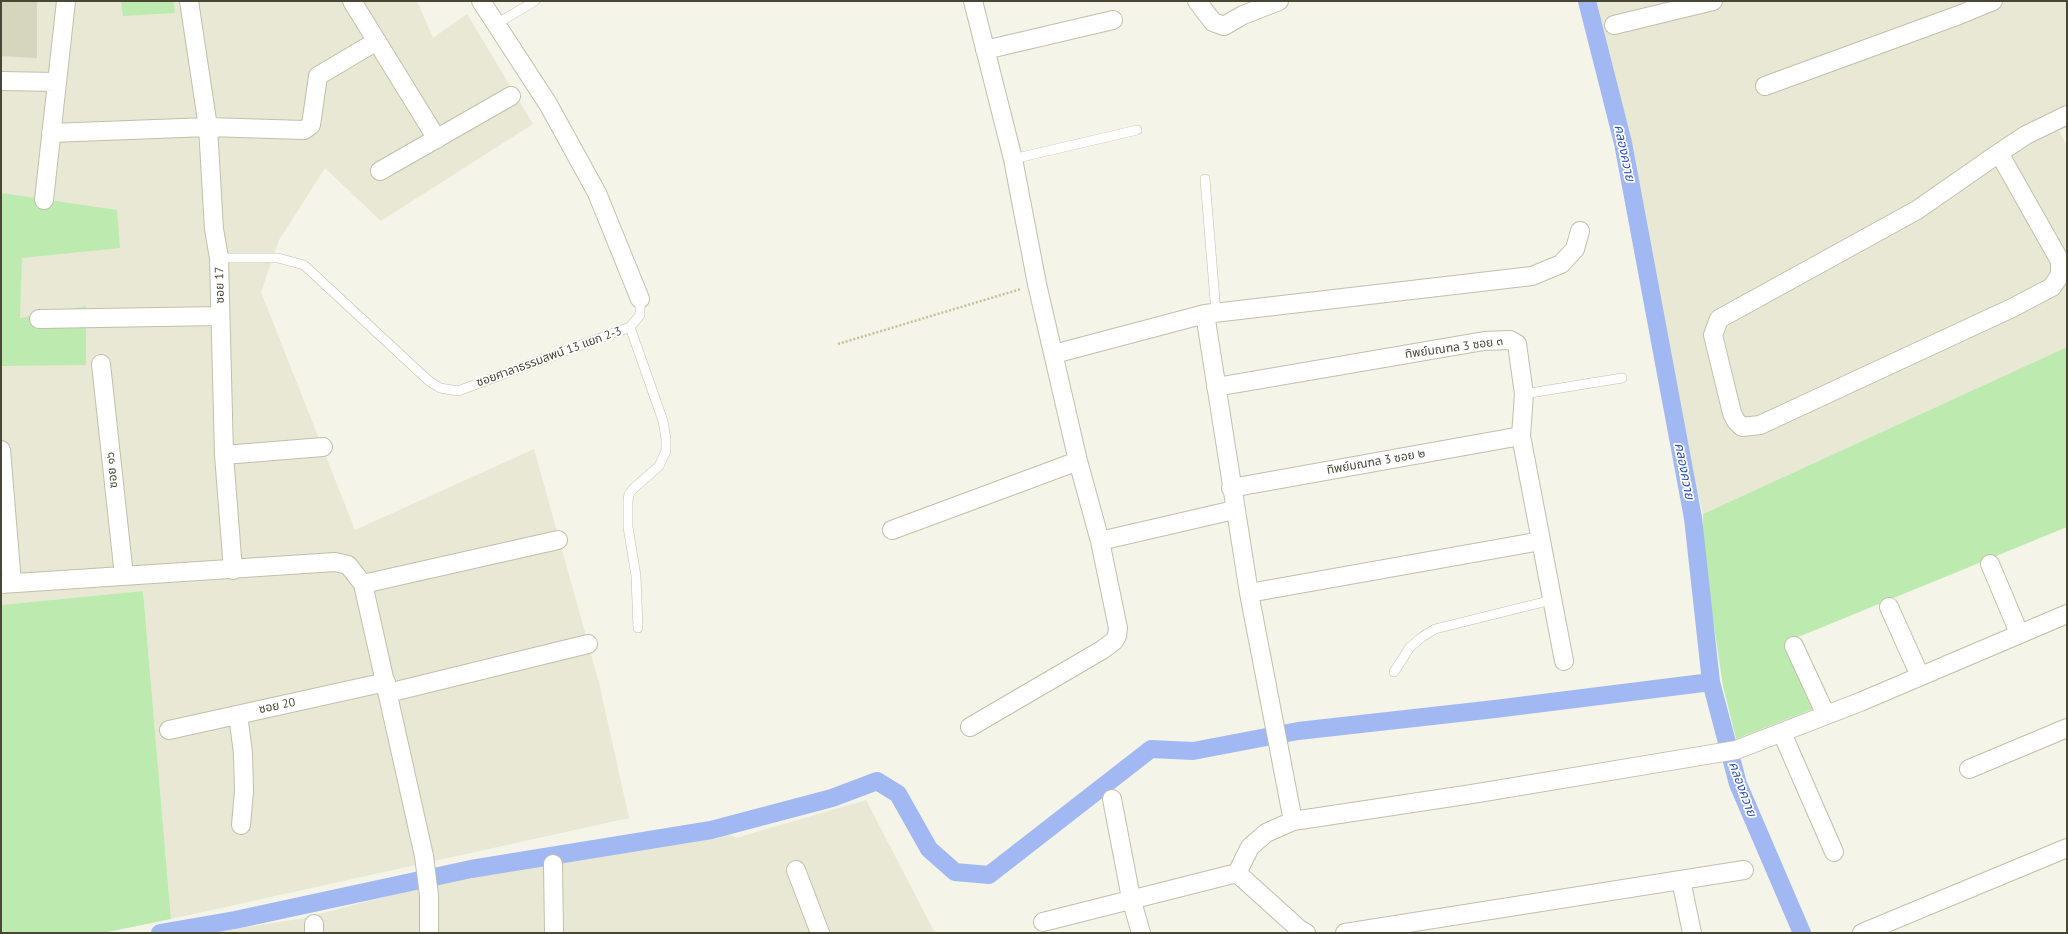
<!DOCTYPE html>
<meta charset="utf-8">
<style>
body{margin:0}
#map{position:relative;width:2068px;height:934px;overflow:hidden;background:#f4f4e8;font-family:"PT Sans",sans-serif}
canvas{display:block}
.frame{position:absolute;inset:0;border:2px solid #484736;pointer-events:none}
</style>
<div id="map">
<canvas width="2068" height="934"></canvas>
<div class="frame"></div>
</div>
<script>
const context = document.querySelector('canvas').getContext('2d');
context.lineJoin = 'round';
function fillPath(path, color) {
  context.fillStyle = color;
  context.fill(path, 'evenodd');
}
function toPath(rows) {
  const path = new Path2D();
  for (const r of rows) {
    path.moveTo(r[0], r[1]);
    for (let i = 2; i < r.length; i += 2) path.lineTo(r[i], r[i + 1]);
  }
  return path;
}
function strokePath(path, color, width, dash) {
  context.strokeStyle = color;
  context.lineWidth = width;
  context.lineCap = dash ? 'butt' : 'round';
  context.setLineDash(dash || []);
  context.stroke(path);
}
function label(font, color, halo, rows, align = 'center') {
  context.font = font + ' "PT Sans","Noto Sans Thai",sans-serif';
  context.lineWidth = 3.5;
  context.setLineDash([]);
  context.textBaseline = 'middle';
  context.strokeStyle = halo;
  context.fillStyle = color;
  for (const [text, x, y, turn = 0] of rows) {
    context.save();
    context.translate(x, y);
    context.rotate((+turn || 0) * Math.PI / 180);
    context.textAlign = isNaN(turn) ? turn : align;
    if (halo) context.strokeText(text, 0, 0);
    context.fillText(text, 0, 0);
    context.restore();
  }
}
fillPath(toPath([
 [1,1,417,1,433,38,467,14,533,124,381,221,325,168,279,240,261,292,355,530,534,449,599,683,629,818,171,919,143,591,1,605],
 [1595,1,2067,1,2067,127,2059,131,2067,146,2067,347,1703,514,1691,468],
 [866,800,935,933,211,933,304,918,415,889,538,863,698,823,721,830,736,838]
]), '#e8e8d5');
fillPath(toPath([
 [121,1,173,1,175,13,123,16],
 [1,193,117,210,120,248,22,258,20,318,86,306,86,365,1,366],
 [2067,347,2067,527,1786,642,1816,708,1736,739,1723,686,1703,553,1703,514],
 [143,591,171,919,103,933,1,933,1,605]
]), '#bdeaaf');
strokePath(toPath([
 [1587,1,1623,143,1693,518,1711,682,1738,784,1802,933],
 [160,933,235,920,471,869,711,830,832,798,877,781,898,794,929,849,955,872,989,875,1151,749,1193,751,1298,731,1495,709,1711,682]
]), '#a2b8f3', 18);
fillPath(toPath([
 [1,1,37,1,37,58,1,56]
]), '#d6d5bd');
const service = toPath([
 [496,24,535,1],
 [1013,159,1137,130],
 [1205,179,1216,313],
 [219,258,278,258,304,265,429,381,440,388,458,391,630,327,640,315,640,299],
 [630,327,663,421,666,439,666,451,659,466,634,488,629,494,628,501,628,527,636,576,638,628],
 [1524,394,1622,378],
 [1394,672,1410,647,1422,637,1435,629,1552,600]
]);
const minor = toPath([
 [189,1,208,127,214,229,219,258,224,455,233,570],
 [352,1,437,139],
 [481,1,548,104,597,193,640,299],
 [1197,1,1213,22,1224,26,1243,15,1279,1],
 [1614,25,1713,1],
 [985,50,1113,20],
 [1,81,57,82],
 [1765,86,1959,15,1993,1],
 [51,133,208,127,304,130,311,125,318,76,377,41],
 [1999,153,2060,261,2060,275,2052,287,2012,308,1760,425,1742,427,1736,421,1732,413,1713,335,1719,319,1917,210,1999,153,2026,135,2067,115],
 [380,171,511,96],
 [44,200,66,1],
 [1205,314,1249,593,1293,821],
 [39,319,220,316],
 [1054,354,1205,314,1532,276,1561,264,1575,249,1580,231],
 [101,364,124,576],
 [1216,387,1484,341,1510,340,1517,344,1524,394,1521,436,1564,661],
 [1,450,12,583],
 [224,455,323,447],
 [1231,488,1521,436],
 [892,530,1078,461],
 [1100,541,1234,510],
 [1990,564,2019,633],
 [1,584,335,562,348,565,363,584,424,856,429,895,429,933],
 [363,584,558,540],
 [1249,593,1541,541],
 [1889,607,1920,676],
 [1794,646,1826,715],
 [388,693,588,644],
 [238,715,243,753,244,791,241,825],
 [970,727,1102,650,1114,641,1117,636,1118,628,1100,541,1078,461,1037,284,1013,159,973,1],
 [169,730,386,682],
 [1782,733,1834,852],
 [1969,769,2067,728],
 [1112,799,1131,898,1141,933],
 [553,864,554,933],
 [796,870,820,933],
 [1237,873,1299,929,1306,933],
 [1681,880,1692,933],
 [1043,922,1237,873,1250,847,1266,833,1293,821,1472,794,1736,750,1860,702,2067,614],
 [314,933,314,924],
 [1345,933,1744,870],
 [1862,933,2067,848]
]);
strokePath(service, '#c0c0aa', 10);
strokePath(minor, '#c0c0aa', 20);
strokePath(toPath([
 [838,344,1021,289]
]), '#c3c19a', 2.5, [2, 2]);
strokePath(service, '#fff', 9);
strokePath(minor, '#fff', 18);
label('12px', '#484736', '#fff', [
 ["ซอย 17",220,285,-91],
 ["ทิพย์มณฑล 3 ซอย ๓",1454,348,-8],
 ["ซอยศาลาธรรมสพน์ 13 แยก 2-3",549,357,-20],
 ["ทิพย์มณฑล 3 ซอย ๒",1376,462,-10],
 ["ซอย ๑๖",112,470,-96],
 ["ซอย 20",277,706,-12]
]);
label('italic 13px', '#2b4fb8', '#fff', [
 ["คลองควาย",1624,153,78],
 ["คลองควาย",1684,471,79],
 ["คลองควาย",1742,789,70]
]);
</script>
